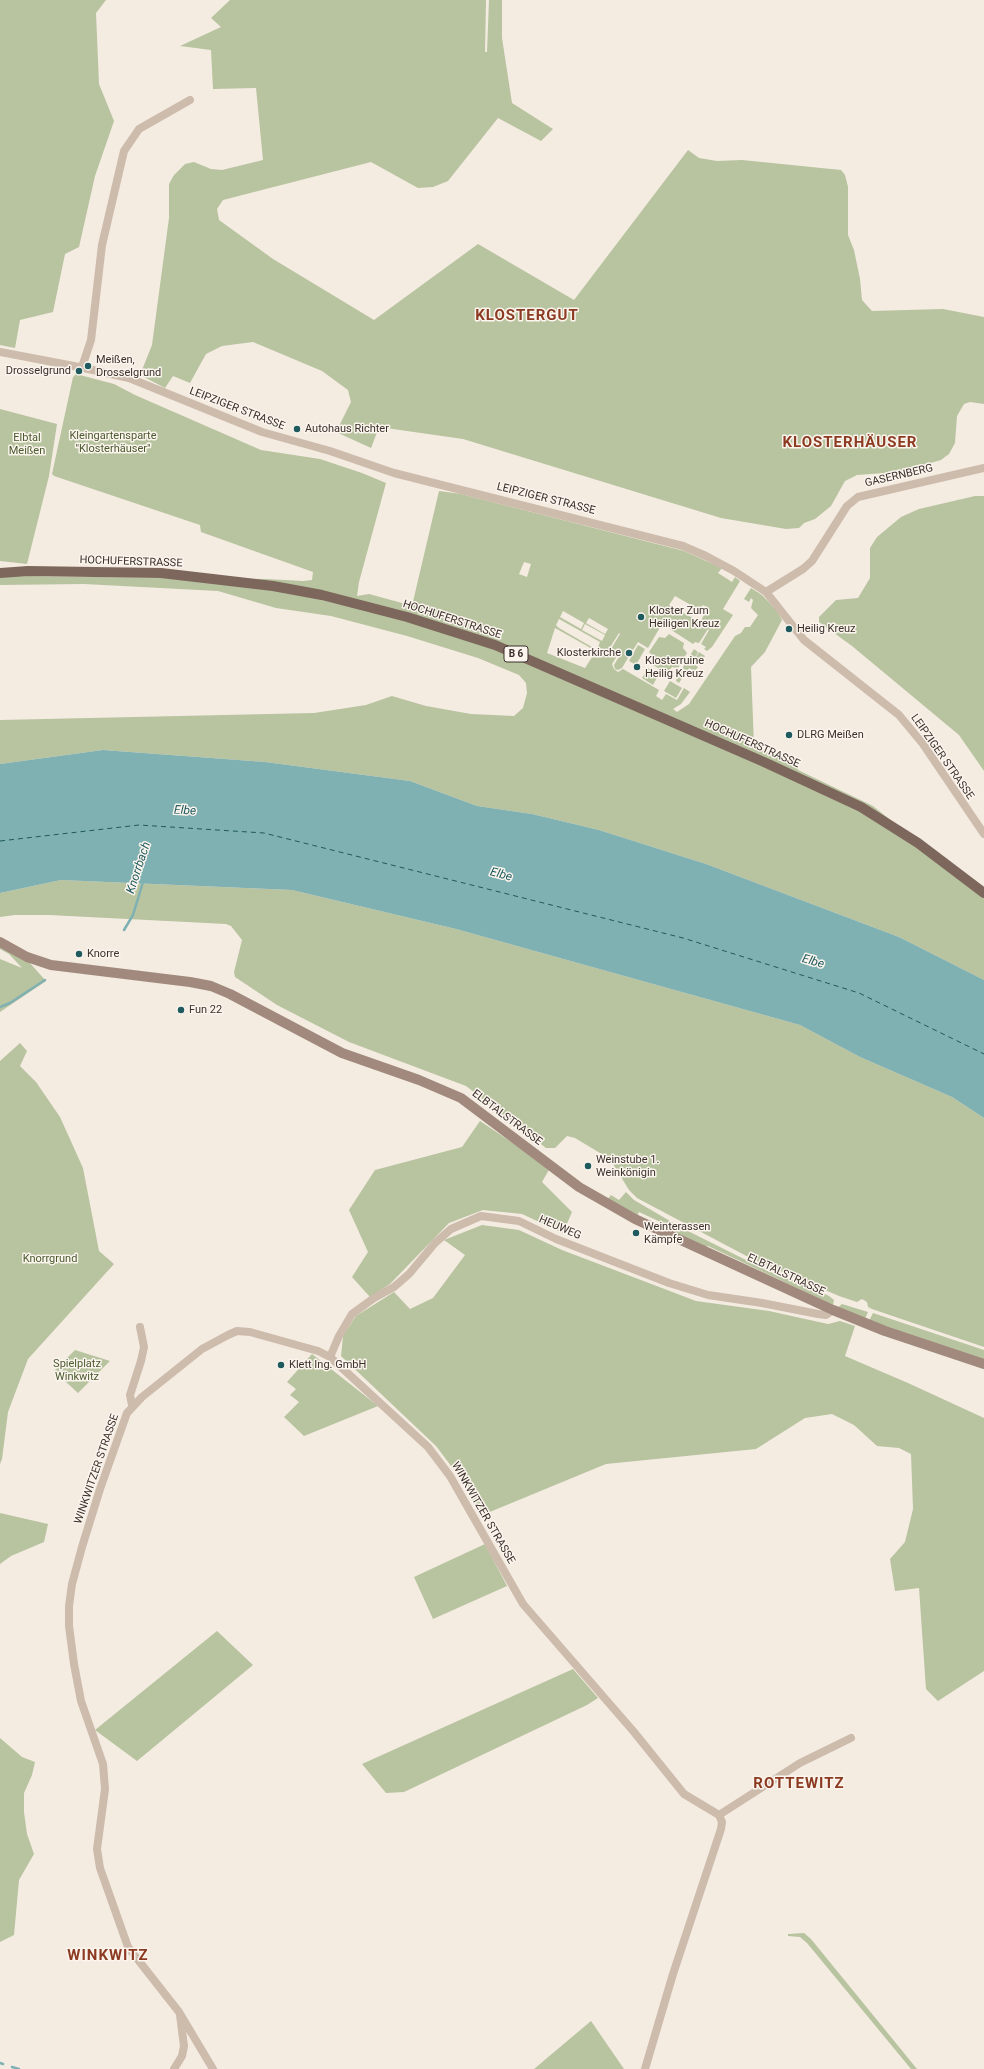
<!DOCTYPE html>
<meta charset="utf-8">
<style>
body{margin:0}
canvas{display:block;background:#f4ebe1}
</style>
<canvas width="984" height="2069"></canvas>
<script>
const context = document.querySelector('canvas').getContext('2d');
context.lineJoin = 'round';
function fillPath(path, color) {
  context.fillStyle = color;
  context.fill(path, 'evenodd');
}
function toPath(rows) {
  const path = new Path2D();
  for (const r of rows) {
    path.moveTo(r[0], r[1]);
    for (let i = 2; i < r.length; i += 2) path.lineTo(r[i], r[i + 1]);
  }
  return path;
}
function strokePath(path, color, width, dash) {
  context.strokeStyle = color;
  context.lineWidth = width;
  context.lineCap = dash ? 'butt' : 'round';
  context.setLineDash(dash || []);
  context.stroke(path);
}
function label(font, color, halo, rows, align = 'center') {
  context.font = font + ' Roboto,sans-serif';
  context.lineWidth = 3;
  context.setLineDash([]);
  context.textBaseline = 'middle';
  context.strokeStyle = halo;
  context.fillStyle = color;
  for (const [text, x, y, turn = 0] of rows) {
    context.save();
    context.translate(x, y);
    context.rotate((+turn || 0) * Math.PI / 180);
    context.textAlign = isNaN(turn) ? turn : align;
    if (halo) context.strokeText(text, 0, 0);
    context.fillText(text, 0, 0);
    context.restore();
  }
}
fillPath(toPath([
 [0,0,106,0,96,13,99,84,114,121,95,176,79,247,65,254,53,312,20,320,15,348,0,345],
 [230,0,486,0,485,52,487,52,489,0,502,0,502,38,512,103,553,129,541,141,498,118,448,181,433,187,418,188,371,162,223,200,217,209,219,220,273,259,374,320,478,244,574,300,688,150,699,158,717,161,742,160,841,170,845,175,848,187,848,235,854,250,860,279,862,300,872,311,943,309,984,317,984,404,970,402,964,404,957,416,955,443,949,454,941,460,899,472,857,475,845,481,831,506,815,519,804,523,799,528,786,529,721,518,463,439,379,427,371,448,336,432,351,402,348,390,322,371,253,342,222,346,206,354,190,383,173,376,165,388,140,375,152,345,169,218,169,184,174,175,185,164,194,162,211,169,222,170,263,160,256,88,213,89,211,50,180,46,221,27,211,18],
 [76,374,114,384,135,395,261,450,320,459,362,473,386,483,359,582,357,596,369,594,402,603,411,610,439,491,461,494,684,551,722,568,718,573,732,582,735,577,740,581,723,609,733,615,712,647,707,651,704,649,706,647,701,644,709,630,708,629,699,643,695,642,693,644,662,624,648,648,638,642,633,650,632,649,632,651,622,668,618,670,615,669,614,665,620,655,618,653,614,655,611,649,620,634,619,633,609,649,612,656,617,656,612,664,614,669,618,672,623,669,659,690,656,696,662,700,666,694,677,700,684,688,690,692,681,704,673,709,677,712,689,704,735,636,741,633,745,627,750,627,758,615,751,608,753,600,751,598,749,602,744,599,751,588,762,595,777,611,782,620,765,652,751,667,754,746,799,766,798,770,873,806,984,895,984,980,899,937,706,864,599,830,532,814,477,806,410,781,265,762,103,750,0,764,0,720,314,713,366,705,392,696,426,706,471,714,514,716,523,708,527,693,526,683,519,675,478,658,407,636,331,616,276,608,218,591,84,584,0,585,0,577,16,576,266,579,303,581,312,580,313,572,201,532,200,525,54,476,52,474,73,377],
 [524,562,531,564,527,577,519,574],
 [675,596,696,608,697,607,700,609,703,605,708,608,700,622,669,605],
 [563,611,584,623,581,629,560,617],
 [589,618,608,629,605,634,586,623],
 [559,619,600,642,597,650,559,628,556,625],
 [585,624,605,635,602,641,582,630],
 [555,628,596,651,585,668,547,653],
 [0,409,57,424,49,476,27,564,0,561],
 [975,496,984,496,984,771,959,735,852,646,819,622,819,617,836,600,858,598,870,578,870,548,877,537,901,517,919,509],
 [669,634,684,643,683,648,687,653,678,668,672,667,667,673,653,665,654,657,649,652,659,637,665,638],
 [638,645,645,649,636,665,629,661],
 [694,649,698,652,694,661,699,652,705,656,699,665,692,662,690,666,693,663,698,667,695,671,689,668,679,683,676,681,677,677],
 [648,668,659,674,653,685,642,678],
 [670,681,682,688,676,698,664,691],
 [61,880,292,890,456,929,800,1025,860,1057,952,1097,984,1118,984,1347,872,1309,868,1307,867,1302,862,1299,857,1302,839,1296,752,1259,637,1198,629,1190,610,1159,575,1138,567,1136,555,1148,546,1148,466,1086,349,1042,277,1005,235,977,234,972,242,940,231,926,226,924,49,915,15,915,0,917,0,893],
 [0,947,29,962,46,981,0,1012,0,959,22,968,9,954,0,949],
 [20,1043,27,1051,20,1066,36,1082,60,1117,83,1168,99,1251,114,1264,28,1359,8,1412,2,1459,0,1464,0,1061],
 [480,1121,550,1168,542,1182,572,1212,563,1233,522,1214,483,1210,449,1223,390,1284,370,1297,352,1277,368,1252,349,1210,375,1170,462,1147],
 [626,1192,634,1200,682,1228,770,1272,804,1284,829,1296,834,1300,833,1305,708,1246,704,1248,675,1232,667,1225,639,1212,637,1216,607,1200,611,1195,619,1200],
 [482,1225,519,1230,562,1250,696,1301,769,1311,828,1324,840,1321,855,1326,845,1356,908,1383,984,1418,984,1671,938,1701,926,1689,919,1588,895,1591,890,1559,905,1542,913,1509,911,1454,899,1448,877,1446,854,1425,832,1414,805,1418,756,1449,606,1464,480,1516,461,1479,436,1446,341,1356,343,1336,356,1316,394,1292,410,1309,433,1298,465,1255,444,1240],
 [842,1304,868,1312,865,1319,837,1308],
 [873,1313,984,1350,984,1361,869,1321],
 [75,1350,110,1361,78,1393,54,1371],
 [312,1354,378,1406,304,1436,284,1417,299,1402,290,1395,296,1389,287,1382],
 [0,1513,48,1524,44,1542,11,1556,0,1564],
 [485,1544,507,1586,433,1619,414,1577],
 [217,1631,253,1665,137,1761,95,1730],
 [573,1669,598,1698,587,1705,404,1792,386,1793,362,1764],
 [0,1738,22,1757,35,1762,32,1775,24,1793,24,1812,27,1834,34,1854,19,1880,14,1935,0,1942],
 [804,1933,811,1939,917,2069,911,2069,807,1943,800,1937,788,1936,788,1934],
 [591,2021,624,2069,534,2069]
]), '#b8c4a0');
fillPath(toPath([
 [103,750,265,762,410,781,477,806,532,814,599,830,706,864,899,937,984,980,984,1118,952,1097,860,1057,800,1025,456,929,292,890,61,880,0,893,0,764]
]), '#7fb0b2');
strokePath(toPath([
 [124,930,133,915,143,882],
 [0,1007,10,1003,45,980],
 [0,2063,3,2064],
 [12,2067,19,2069]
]), '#7fb0b2', 2.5);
strokePath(toPath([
 [0,841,139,825,264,833,683,938,859,993,984,1054]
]), '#1f5a5e', 1, [5, 4]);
strokePath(toPath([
 [0,352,79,367,129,378,262,432,330,451,394,473,683,546,706,556,734,571,766,592,804,640,899,715,923,744,984,834],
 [82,367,91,340,102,245,124,151,139,129,190,100],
 [766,592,803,569,812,561,847,506,858,497,984,468],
 [330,1357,339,1336,352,1314,374,1298,394,1287,409,1274,435,1243,451,1229,481,1216,519,1221,556,1239,669,1283,708,1295,762,1303,818,1314,826,1315,833,1310],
 [132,1405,130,1395,141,1361,144,1347,140,1327],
 [719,1815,800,1763,851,1738],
 [174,2069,182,2056,184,2046,180,2015],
 [213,2069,179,2012,128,1947,100,1868,97,1849,105,1789,103,1764,81,1701,74,1664,69,1626,69,1606,72,1584,82,1547,100,1489,127,1413,142,1397,202,1349,228,1335,237,1331,250,1332,318,1351,330,1357,428,1447,450,1476,523,1604,634,1732,684,1794,719,1815],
 [645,2069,673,1974,721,1829,722,1822,719,1815]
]), '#cdbbac', 8);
strokePath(toPath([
 [0,942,27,957,51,965,190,982,211,986,230,994,342,1053,419,1080,461,1098,579,1187,635,1219,833,1310,885,1331,984,1364]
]), '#a18a7d', 10);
strokePath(toPath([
 [0,573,28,571,161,573,273,586,322,595,407,617,495,645,764,762,861,807,918,843,984,893]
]), '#7d675c', 10);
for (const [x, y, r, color] of [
 [88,366,4,"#1f5a5e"],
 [79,371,4,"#1f5a5e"],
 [297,429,4,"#1f5a5e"],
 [641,617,4,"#1f5a5e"],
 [789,629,4,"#1f5a5e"],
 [629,653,4,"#1f5a5e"],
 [637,667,4,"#1f5a5e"],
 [789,735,4,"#1f5a5e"],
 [79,954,4,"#1f5a5e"],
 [181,1010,4,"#1f5a5e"],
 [588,1166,4,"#1f5a5e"],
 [636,1233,4,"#1f5a5e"],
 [281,1365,4,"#1f5a5e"]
]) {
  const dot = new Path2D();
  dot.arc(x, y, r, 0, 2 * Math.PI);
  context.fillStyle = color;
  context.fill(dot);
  strokePath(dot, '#fbf5ee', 1.5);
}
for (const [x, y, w] of [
 [516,654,24]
]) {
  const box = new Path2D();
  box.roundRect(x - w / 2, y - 8, w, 16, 3);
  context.fillStyle = '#fbf5ee';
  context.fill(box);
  strokePath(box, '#3b302b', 1);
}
label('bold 10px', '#3b302b', null, [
 ["B 6",516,654]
]);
label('11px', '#3b302b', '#fbf5ee', [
 ["Meißen,",96,360],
 ["Drosselgrund",96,373],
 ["Drosselgrund",71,371,"right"],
 ["Autohaus Richter",305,429],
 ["Kloster Zum",649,611],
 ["Heiligen Kreuz",649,624],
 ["Heilig Kreuz",797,629],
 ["Klosterkirche",621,653,"right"],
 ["Klosterruine",645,661],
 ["Heilig Kreuz",645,674],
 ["DLRG Meißen",797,735],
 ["Knorre",87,954],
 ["Fun 22",189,1010],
 ["Weinstube 1.",596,1160],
 ["Weinkönigin",596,1173],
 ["Weinterassen",644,1227],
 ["Kämpfe",644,1240],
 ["Klett Ing. GmbH",289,1365]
], 'left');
label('11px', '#3b302b', '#fbf5ee', [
 ["LEIPZIGER STRASSE",237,409,21],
 ["GASERNBERG",899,476,-13],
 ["LEIPZIGER STRASSE",546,499,14],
 ["HOCHUFERSTRASSE",131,562,2],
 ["HOCHUFERSTRASSE",452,620,18],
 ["HOCHUFERSTRASSE",752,744,24],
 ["LEIPZIGER STRASSE",942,757,55],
 ["ELBTALSTRASSE",507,1118,37],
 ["HEUWEG",560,1228,23],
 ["ELBTALSTRASSE",786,1275,25],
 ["WINKWITZER STRASSE",97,1469,-71],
 ["WINKWITZER STRASSE",483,1513,60]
]);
label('11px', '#4a5a2e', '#fbf5ee', [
 ["Kleingartensparte",113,436],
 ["\"Klosterhäuser\"",113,449],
 ["Elbtal",27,438],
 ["Meißen",27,451],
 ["Knorrgrund",50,1259],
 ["Spielplatz",77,1364],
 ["Winkwitz",77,1377]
]);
label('italic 12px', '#1f5a5e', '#fbf5ee', [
 ["Elbe",185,811,3],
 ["Knorrbach",139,868,-72],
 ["Elbe",501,875,15],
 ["Elbe",813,962,16]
]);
context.letterSpacing = '1px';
label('bold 15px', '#8c3b22', '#fbf5ee', [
 ["KLOSTERGUT",527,316],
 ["KLOSTERHÄUSER",850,443],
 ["ROTTEWITZ",799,1784],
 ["WINKWITZ",108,1956]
]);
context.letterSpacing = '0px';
</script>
